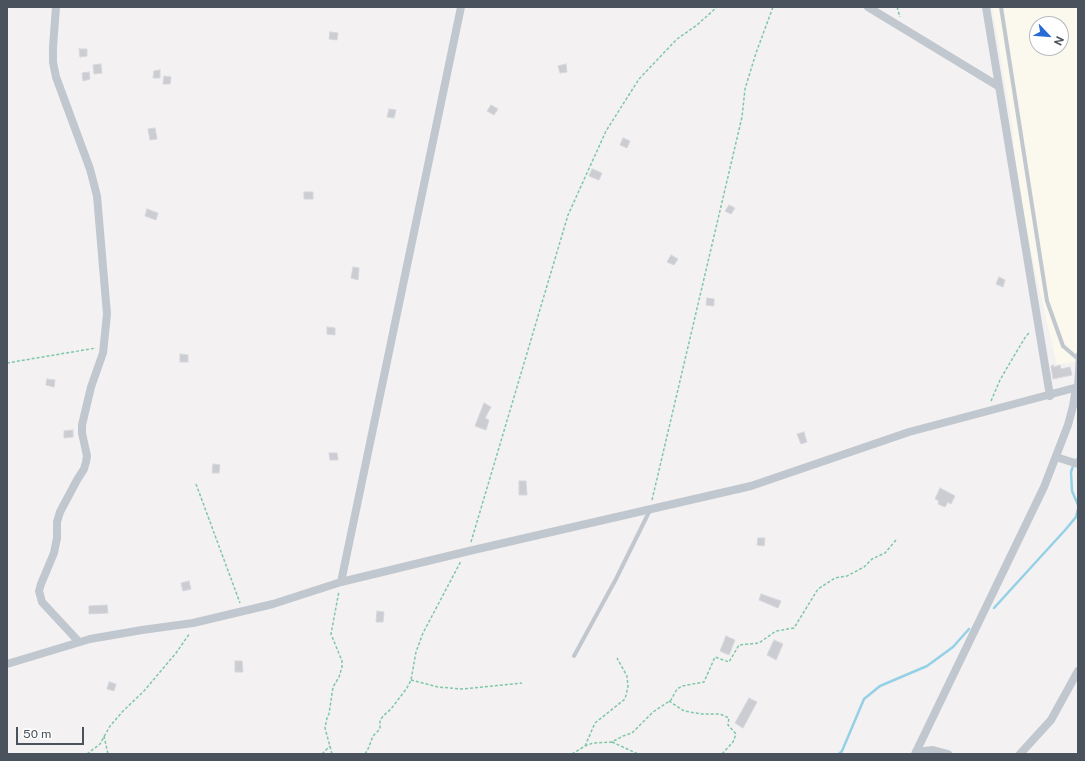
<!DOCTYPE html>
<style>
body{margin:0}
#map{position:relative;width:1085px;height:761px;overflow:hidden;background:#f3f1f1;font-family:"Public Sans",sans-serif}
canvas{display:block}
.frame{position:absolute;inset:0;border:8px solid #4a535d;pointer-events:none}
.north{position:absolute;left:1029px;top:16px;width:40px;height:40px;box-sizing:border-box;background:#fff;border:1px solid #b7babe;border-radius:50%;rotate:116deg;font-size:11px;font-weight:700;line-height:16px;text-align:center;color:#4a535d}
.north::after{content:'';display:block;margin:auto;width:14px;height:18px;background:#276bd7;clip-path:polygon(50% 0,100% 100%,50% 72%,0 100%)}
.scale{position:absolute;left:16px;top:727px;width:68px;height:18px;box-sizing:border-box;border:2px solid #4a535d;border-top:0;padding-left:5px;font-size:12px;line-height:14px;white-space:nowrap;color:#4a535d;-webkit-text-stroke:3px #fff;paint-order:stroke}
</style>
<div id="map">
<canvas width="1085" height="761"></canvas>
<div class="frame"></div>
<div class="north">N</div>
<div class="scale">50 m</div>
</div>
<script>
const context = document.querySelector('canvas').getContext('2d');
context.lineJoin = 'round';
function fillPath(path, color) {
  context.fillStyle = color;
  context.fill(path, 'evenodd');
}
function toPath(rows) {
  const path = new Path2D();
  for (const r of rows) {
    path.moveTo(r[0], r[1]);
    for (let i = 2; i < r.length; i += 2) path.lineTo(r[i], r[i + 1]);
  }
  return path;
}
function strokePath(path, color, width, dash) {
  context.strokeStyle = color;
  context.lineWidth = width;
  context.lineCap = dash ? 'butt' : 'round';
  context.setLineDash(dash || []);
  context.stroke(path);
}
fillPath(toPath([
 [992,7,1078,7,1078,361,1057,365,1036,276,1017,179,1012,124,1000,52],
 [1037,24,1061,24,1061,48,1037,48]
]), '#fbf8ed');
strokePath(toPath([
 [1078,458,1074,463,1071,472,1072,491,1078,505],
 [994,608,1066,529,1076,517,1078,509],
 [839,754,842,751,864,699,880,686,927,666,953,647,969,629]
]), '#94d1e6', 2.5);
const building = toPath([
 [330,32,338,33,337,40,329,39,330,32],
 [79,49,87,49,87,56,80,57,79,49],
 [101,64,102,73,94,74,93,65,101,64],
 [566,64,567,72,560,73,558,66,566,64],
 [160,70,160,78,153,78,154,71,160,70],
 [89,72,90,79,83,81,82,73,89,72],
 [164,76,171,77,170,84,163,84,164,76],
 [491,105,498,109,494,115,487,111,491,105],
 [389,109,396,110,394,118,387,117,389,109],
 [155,128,157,139,150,140,148,129,155,128],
 [623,138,630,141,627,148,620,145,623,138],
 [592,169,602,173,599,180,589,176,592,169],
 [304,192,313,192,313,199,304,199,304,192],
 [729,205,735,208,731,214,725,211,729,205],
 [147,209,158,213,156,220,145,216,147,209],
 [671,255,678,259,674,265,667,262,671,255],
 [353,267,359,268,358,280,351,278,353,267],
 [999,277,1005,280,1003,287,996,284,999,277],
 [707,298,714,299,714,306,706,305,707,298],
 [327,327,335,328,335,335,327,334,327,327],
 [180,354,188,355,188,362,180,362,180,354],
 [1053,365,1054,367,1060,365,1061,369,1070,367,1072,375,1053,379,1051,366,1053,365],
 [47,379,55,380,54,387,46,385,47,379],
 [484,403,491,407,485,418,489,420,486,430,475,426,484,403],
 [73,430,73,437,64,438,64,431,73,430],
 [804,432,807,442,801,444,797,434,804,432],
 [329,453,337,453,338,460,330,460,329,453],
 [213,464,220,465,219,473,212,473,213,464],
 [519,481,526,481,527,495,519,495,519,481],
 [940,488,955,496,951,504,948,502,945,507,938,504,939,501,935,499,940,488],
 [758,538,765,538,764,546,757,545,758,538],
 [189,581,191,589,183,591,181,583,189,581],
 [761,594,781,601,778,608,759,600,761,594],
 [107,605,108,613,89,614,89,606,107,605],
 [377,611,384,612,383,622,376,622,377,611],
 [726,636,735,640,729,655,720,651,726,636],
 [774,640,783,644,776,660,767,655,774,640],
 [235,661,242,661,243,672,235,672,235,661],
 [109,682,116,684,114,691,107,689,109,682],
 [749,698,757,702,743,728,735,723,749,698]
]);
fillPath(building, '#cbcdd3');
strokePath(building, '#d5d7dc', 1);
strokePath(toPath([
 [897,7,900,17],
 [7,363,96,348],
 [991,401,1000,380,1011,361,1026,336,1030,332],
 [196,484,240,603],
 [652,500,742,117,745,89,756,53,773,7],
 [471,542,568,215,606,131,639,79,677,39,697,25,717,7],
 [411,680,438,687,462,689,522,683],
 [669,701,684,711,702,714,720,714,729,718,728,725,736,734,733,742,722,754],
 [104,736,108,754],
 [612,742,638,754],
 [585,746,595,723,625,699,628,687,627,676,617,658],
 [87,754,100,744,110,726,123,711,144,691,176,653,190,633],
 [322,754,330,746],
 [332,754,325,728,327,718,329,714,333,687,339,677,342,667,342,661,331,634,339,591],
 [365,754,368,749,373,736,378,731,380,728,380,721,383,716,391,709,407,688,411,680,416,652,423,633,461,561],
 [572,754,585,746,593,743,612,742,623,736,632,733,653,712,671,700,677,689,682,686,704,682,715,657,729,662,739,645,759,643,776,631,794,628,818,589,835,578,847,576,864,567,872,559,885,553,896,540]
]), '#7dc8a7', 1.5, [3, 2]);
strokePath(toPath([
 [1001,7,1047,301,1063,346,1077,358],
 [1076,387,1078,354],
 [574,656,616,579,650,510]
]), '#c0c7ce', 4);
strokePath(toPath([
 [56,7,53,47,53,62,56,77,90,169,97,196,107,314,103,353,91,387,82,425,82,433,87,456,86,462,84,469,77,480,60,512,57,522,57,538,54,553,41,584,39,591,42,602,79,642],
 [868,7,998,86],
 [986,7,1050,396],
 [1056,457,1078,464],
 [341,582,461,7],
 [7,664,90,639,142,630,193,623,273,604,341,582,469,551,751,486,909,432,1078,387],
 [916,752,933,750,948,754],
 [915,754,1044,487,1068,425,1073,406,1076,388],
 [1020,754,1051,720,1078,671]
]), '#c0c7ce', 8);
</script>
